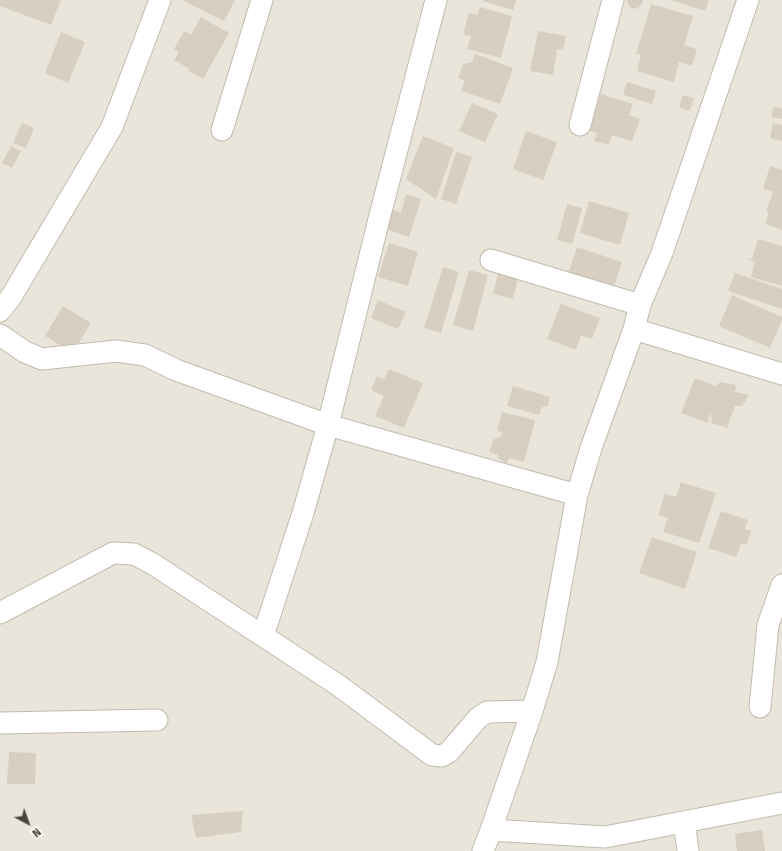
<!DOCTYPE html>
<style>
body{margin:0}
#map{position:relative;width:782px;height:851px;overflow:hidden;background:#f6f3ec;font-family:"Fira Sans",sans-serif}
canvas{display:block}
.north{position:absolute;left:8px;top:803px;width:40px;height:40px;-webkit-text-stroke:3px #fff;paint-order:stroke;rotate:139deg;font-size:11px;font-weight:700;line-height:16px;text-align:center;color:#4b4439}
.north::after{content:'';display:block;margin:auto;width:14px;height:18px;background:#4b4439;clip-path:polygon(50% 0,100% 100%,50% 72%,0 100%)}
</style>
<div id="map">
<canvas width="782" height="851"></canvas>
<div class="north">N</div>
</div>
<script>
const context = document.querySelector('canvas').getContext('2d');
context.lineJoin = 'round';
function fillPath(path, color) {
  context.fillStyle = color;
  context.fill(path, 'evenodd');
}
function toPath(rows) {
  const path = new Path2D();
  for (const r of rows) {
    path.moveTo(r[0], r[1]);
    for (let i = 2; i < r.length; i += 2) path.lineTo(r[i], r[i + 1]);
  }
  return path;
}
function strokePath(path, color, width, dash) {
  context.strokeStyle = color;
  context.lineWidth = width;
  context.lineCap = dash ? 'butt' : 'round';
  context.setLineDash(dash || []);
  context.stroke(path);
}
fillPath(toPath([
 [0,0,782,0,782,851,0,851]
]), '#eae5da');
fillPath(toPath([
 [0,0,61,0,51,25,0,6],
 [182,0,235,0,224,21],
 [483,0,516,0,513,10,483,1],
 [627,0,643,0,642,4,639,7,635,9,632,8,628,5],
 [671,0,709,0,705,11],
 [651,4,693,16,684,45,697,49,692,66,679,62,674,82,637,71,641,55,636,54],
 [480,7,512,16,501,58,467,49,471,36,463,34,469,13,477,15],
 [201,17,229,33,203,79,188,71,190,69,174,60,179,52,174,49,184,31,191,35],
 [538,31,566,36,563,50,557,49,553,75,530,71],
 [61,32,85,42,68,83,45,73],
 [475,54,513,68,500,104,461,91,465,81,458,78,463,64,472,62],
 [627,82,656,91,652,104,623,95],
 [601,94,633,104,629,115,640,119,632,141,612,135,609,145,594,141,597,133,588,130],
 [683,95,694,98,690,111,679,107],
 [472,103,498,114,485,142,459,131],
 [774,106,782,109,782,119,771,117],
 [22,123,34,128,26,148,13,143],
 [773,123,782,125,782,141,770,138],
 [526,131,557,142,543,180,513,169],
 [423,136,454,148,436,199,406,179],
 [11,146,21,151,12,168,2,163],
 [456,152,472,157,456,204,441,199],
 [770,166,782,170,782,230,765,224,769,212,766,211,773,192,763,189],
 [406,194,421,199,409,237,382,228,388,209,401,212],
 [589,201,629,213,620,245,580,233],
 [567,204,582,208,572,244,557,240],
 [758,239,782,246,782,286,751,277,755,261,748,260,749,258,752,259],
 [389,243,418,252,408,286,378,277],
 [577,247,622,262,613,289,568,274],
 [443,267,459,272,441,333,424,328],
 [469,270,488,275,473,331,453,325],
 [498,273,518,278,513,299,493,294],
 [735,273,782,289,782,309,728,291],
 [732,295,782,317,782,320,770,348,719,326],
 [378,300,406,312,398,329,371,318],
 [561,304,600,318,592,339,581,335,576,350,547,339],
 [63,306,91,323,73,353,45,336],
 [389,369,423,383,404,428,375,416,384,396,371,390,377,376,384,379],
 [695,378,716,386,720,382,736,385,735,392,749,395,742,406,735,406,727,428,712,423,711,412,707,423,681,413],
 [513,386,550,397,548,406,542,407,539,415,507,406],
 [502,412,535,420,524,462,510,458,506,463,499,459,498,455,489,452,494,439,501,437,502,432,497,431],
 [681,482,716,493,699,543,663,532,668,518,658,515,665,494,676,497],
 [721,511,748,520,745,529,751,531,747,544,741,544,736,557,708,548],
 [652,537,697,552,685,589,639,573],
 [9,752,36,753,35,784,7,784],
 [243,811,241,832,196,838,191,815],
 [762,830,765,851,737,851,735,834]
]), '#d8cfc1');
const minor = toPath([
 [580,125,613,0],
 [222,130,262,0],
 [491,260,640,305],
 [0,311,11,297,112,127,160,0],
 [634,329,782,374],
 [0,335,25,352,42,359,116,351,145,355,176,370,328,425,577,495],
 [0,613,113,553,134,554,153,564,338,685,432,755,442,756,449,752,478,718,487,712,532,711],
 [263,636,303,513,328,425,379,219,436,0],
 [760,707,768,625,782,585],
 [0,723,157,720],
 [684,822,688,851],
 [491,830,605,837,782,803],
 [483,851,491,830,532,711,547,662,577,495,591,448,634,329,640,305,662,253,748,0]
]);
strokePath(minor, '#c2bbae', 23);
strokePath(minor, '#fff', 21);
</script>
